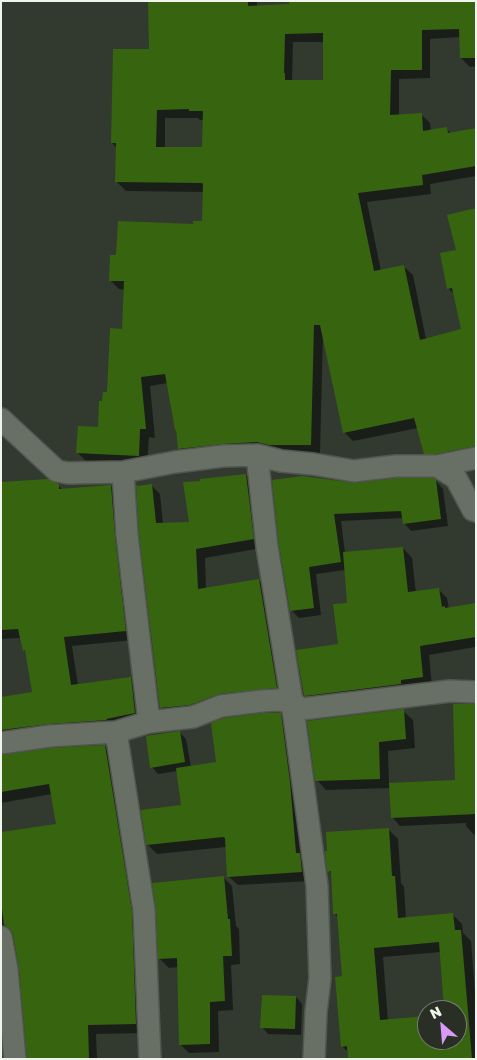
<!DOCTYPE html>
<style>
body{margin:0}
#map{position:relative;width:477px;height:1060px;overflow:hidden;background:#32392f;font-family:"Golos Text",sans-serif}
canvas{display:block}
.frame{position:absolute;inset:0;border:2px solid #eff4ed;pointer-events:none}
.north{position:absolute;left:417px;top:1000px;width:50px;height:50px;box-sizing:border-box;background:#292f25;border:1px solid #787e75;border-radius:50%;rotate:333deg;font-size:14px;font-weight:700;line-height:20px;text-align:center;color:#eff4ed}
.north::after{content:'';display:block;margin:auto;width:18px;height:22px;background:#d99af7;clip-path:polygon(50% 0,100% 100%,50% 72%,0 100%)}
</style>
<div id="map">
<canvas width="477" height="1060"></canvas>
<div class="frame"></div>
<div class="north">N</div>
</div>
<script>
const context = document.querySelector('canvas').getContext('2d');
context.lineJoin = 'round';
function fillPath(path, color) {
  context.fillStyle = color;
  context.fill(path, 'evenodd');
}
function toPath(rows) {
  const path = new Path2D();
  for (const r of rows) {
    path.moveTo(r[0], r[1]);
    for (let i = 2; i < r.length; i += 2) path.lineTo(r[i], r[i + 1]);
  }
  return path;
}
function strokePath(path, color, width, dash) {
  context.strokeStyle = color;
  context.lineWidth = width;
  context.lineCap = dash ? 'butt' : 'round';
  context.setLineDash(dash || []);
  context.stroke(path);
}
fillPath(toPath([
 [149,1,257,1,257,7,476,1,476,66,470,67,461,58,460,37,430,39,430,78,399,79,399,115,421,114,430,123,431,131,446,129,452,134,476,129,476,176,430,184,431,194,367,202,381,271,403,266,413,275,426,339,463,330,455,295,448,288,457,251,476,209,476,456,435,462,425,453,418,428,353,441,344,432,323,335,320,453,188,458,179,448,168,383,150,386,155,438,149,437,147,465,87,462,78,453,99,428,103,402,108,393,123,330,125,290,119,289,110,280,117,256,194,225,203,223,204,192,126,191,117,182,117,148,112,143,150,50],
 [293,42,324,42,324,81,292,81],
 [165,118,198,118,200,120,204,120,204,148,165,148],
 [246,475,255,484,262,548,205,558,206,589,259,580,268,589,285,696,170,717,161,708,151,485,160,494,163,524,191,523,202,482],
 [436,481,443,489,448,526,411,531,404,523,403,518,341,521,345,553,403,548,412,558,416,593,438,589,447,598,449,609,476,604,476,652,475,647,429,655,432,686,314,704,305,694,340,645,348,604,345,570,316,574,321,615,299,618,291,610,281,545,352,485],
 [1,482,58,485,63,490,111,486,120,495,134,640,72,646,78,685,131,678,140,687,144,722,1,743,1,698,33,694,27,653,24,650,21,638,1,639],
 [476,706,476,834,474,835,466,826,466,823,400,826,392,817,391,788,326,790,317,780,403,711,413,720,415,748,388,751,389,784,457,781],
 [280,714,290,724,311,881,238,885,228,876,226,847,157,854,148,845,183,806,177,771,158,774,152,767,179,732,186,739,191,767,218,763],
 [105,746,114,756,140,921,145,1033,96,1034,97,1059,29,1059,21,969,14,934,8,933,1,937,1,833,57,825,52,794,1,803,1,757],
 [389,830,398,839,401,883,404,887,406,919,452,914,462,924,463,933,471,941,476,1006,476,1059,349,1059,349,1053,342,1046,343,977,338,917,334,913,332,874,329,871],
 [441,952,446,1010,457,1010,457,1040,427,1040,427,1017,388,1021,383,957],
 [223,877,232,886,236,926,239,929,240,964,231,965,233,1010,218,1011,219,1052,189,1053,180,1044,178,967,169,968,160,959],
 [1,971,9,1041,1,1042],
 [296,997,302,1004,301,1035,268,1034,262,1027]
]), '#0007');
fillPath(toPath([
 [148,1,248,1,248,6,289,4,289,1,476,1,476,58,460,58,459,29,422,30,422,70,391,70,390,115,422,113,423,131,447,127,448,133,476,128,476,166,422,175,423,185,358,193,374,271,404,265,420,340,461,329,452,288,447,289,440,253,456,250,447,215,476,208,476,446,436,454,424,454,414,418,343,433,320,325,314,325,311,445,269,445,257,442,223,444,178,449,176,430,175,430,165,374,141,377,146,429,140,429,139,456,76,453,78,426,98,427,99,401,102,401,103,392,107,392,110,328,122,329,124,281,109,281,110,255,116,255,118,221,193,224,193,221,202,221,203,184,202,183,115,182,116,143,111,143,113,49,149,49],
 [323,33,323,80,285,80,285,73,284,73,285,34],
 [189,109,189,111,203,111,202,147,156,147,157,110],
 [246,474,254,539,196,549,198,589,259,579,277,688,219,694,190,705,160,708,139,534,136,483,137,486,152,484,156,523,189,522,183,482,200,481,200,479],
 [302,476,355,483,397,478,433,478,436,480,441,519,403,524,401,511,334,514,341,562,309,567,314,608,290,611,279,545,272,480],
 [48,479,59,484,59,489,111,485,115,536,126,631,64,637,71,685,131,677,135,713,106,719,107,720,49,724,1,730,1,697,32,692,25,650,23,651,18,629,1,630,1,482],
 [403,547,408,592,439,588,442,607,445,606,445,608,476,603,476,637,420,646,423,677,401,680,401,684,305,696,304,695,296,650,338,644,333,604,347,603,343,552],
 [453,704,476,704,476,814,391,818,389,783,455,780],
 [404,709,406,739,379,742,380,779,315,781,307,721],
 [263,713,281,713,290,782,296,853,300,853,302,872,227,877,225,838,223,837,146,845,141,810,181,805,176,768,216,762,211,723,224,718],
 [180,731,185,762,150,768,146,736],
 [105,745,132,911,136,1024,88,1025,89,1059,27,1059,19,968,13,934,10,929,4,925,1,900,1,832,56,824,49,784,1,792,1,755,51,748],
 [389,828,392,876,395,876,398,918,453,913,455,930,461,930,472,1059,348,1059,347,1046,341,1047,335,977,342,976,337,914,333,914,331,871,328,872,327,870,325,851,327,851,326,832],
 [439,942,444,1010,457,1010,457,1040,427,1040,427,1016,380,1020,374,948],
 [224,876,228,919,230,919,232,956,223,956,225,1001,210,1002,210,1044,179,1045,177,958,158,959,156,909,152,883],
 [262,995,296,996,295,1029,260,1028]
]), '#37650f');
const minor = toPath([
 [1,419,57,471,68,473,123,472,175,462,223,456,257,455,281,461,313,464,354,471,396,466,437,466,476,458],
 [257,455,267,547,292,702,317,886,320,978,316,1012,314,1059],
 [437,466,456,478,473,510,476,511],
 [123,472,127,535,149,722],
 [116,732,144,910,150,1059],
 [1,743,50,736,116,732,149,722,193,717,221,706,262,701,278,700,292,702,302,709,450,691,476,692],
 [1,937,7,970,15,1059]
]);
strokePath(minor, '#51574f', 24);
strokePath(minor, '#686f64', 21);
</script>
